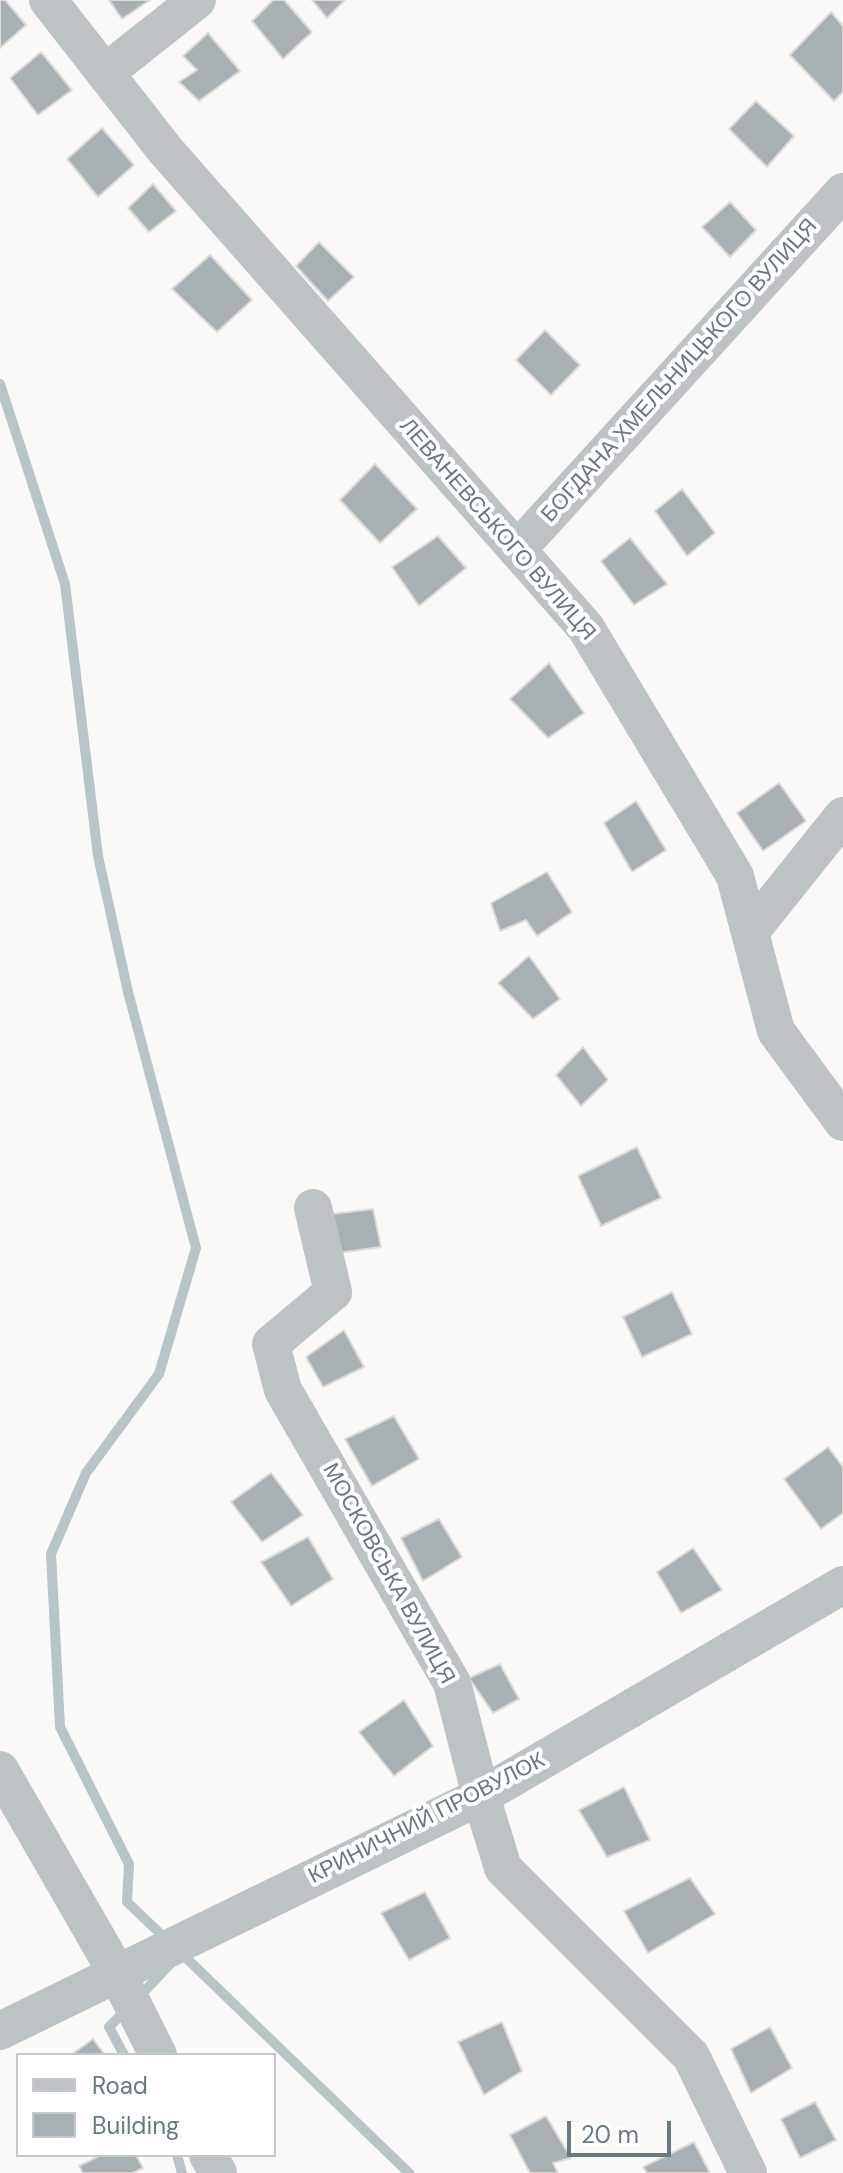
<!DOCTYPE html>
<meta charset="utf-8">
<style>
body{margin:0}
#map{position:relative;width:843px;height:2173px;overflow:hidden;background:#faf9f8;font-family:"DM Sans",sans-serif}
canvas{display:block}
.legend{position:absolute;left:16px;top:2053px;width:260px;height:104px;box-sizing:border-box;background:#fff;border:2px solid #c3c9cc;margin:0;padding:10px 14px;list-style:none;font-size:24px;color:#68797f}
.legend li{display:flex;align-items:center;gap:16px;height:40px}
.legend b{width:40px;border:2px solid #c3c9cc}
.scale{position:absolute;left:567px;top:2121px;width:104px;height:36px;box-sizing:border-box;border:4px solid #68797f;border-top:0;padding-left:10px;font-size:24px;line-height:28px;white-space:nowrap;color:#68797f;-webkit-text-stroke:6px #fff;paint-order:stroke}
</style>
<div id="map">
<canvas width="843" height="2173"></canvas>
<ul class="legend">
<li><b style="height:10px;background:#bdc3c5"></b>Road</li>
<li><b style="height:22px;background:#a8b0b4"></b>Building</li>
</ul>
<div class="scale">20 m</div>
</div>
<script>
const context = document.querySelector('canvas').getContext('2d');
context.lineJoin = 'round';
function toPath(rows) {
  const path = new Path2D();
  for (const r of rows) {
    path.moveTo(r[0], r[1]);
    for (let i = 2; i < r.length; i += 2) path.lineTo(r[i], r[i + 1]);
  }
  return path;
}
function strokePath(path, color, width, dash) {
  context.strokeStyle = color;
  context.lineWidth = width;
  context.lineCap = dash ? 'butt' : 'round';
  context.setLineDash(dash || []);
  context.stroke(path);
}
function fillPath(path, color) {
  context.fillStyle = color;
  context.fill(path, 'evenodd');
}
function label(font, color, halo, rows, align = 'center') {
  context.font = font + ' "DM Sans",sans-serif';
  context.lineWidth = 8;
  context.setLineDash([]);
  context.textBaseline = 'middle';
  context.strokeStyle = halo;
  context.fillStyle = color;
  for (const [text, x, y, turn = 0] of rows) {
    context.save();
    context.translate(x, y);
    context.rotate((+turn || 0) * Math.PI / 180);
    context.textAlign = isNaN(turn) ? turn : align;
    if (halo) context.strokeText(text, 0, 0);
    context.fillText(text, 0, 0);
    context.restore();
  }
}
strokePath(toPath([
 [0,384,65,584,98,856,128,992,196,1248,159,1374,86,1473,51,1554,60,1727,129,1864,127,1902,168,1941],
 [180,1952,409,2173],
 [138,1998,171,1963],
 [124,2055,109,2027,127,2009],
 [177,2155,182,2173]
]), '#b8c4c6', 10);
const building = toPath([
 [0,0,5,0,26,25,0,48,0,0],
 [109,0,150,0,122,19,109,0],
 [273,0,284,0,312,32,283,59,252,21,273,0],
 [312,0,345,0,327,18,312,0],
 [831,12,843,26,843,92,834,101,790,55,831,12],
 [208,33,240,71,199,101,179,82,197,70,183,56,208,33],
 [41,52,72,90,38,115,10,78,41,52],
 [756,101,794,136,767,167,729,129,756,101],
 [102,128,134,165,98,197,67,159,102,128],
 [153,184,176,211,149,232,128,208,153,184],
 [730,202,756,230,730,257,702,227,730,202],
 [319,242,354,277,328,301,296,266,319,242],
 [210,255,252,300,217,332,172,289,210,255],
 [545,330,580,365,551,395,516,360,545,330],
 [375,464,417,509,380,543,340,500,375,464],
 [682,489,715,533,687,556,655,511,682,489],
 [438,536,466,568,419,606,392,567,438,536],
 [630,538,667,584,634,605,601,561,630,538],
 [549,663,584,713,548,738,510,699,549,663],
 [779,783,806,821,763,851,737,813,779,783],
 [636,801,666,850,632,872,604,823,636,801],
 [547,872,572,912,537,936,526,920,500,931,491,903,547,872],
 [529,956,560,999,533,1019,498,983,529,956],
 [583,1047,608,1080,581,1106,556,1075,583,1047],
 [637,1147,661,1198,601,1226,578,1176,637,1147],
 [373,1209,381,1247,331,1254,325,1215,373,1209],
 [672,1292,692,1334,642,1357,623,1317,672,1292],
 [344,1330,364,1367,323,1387,306,1357,344,1330],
 [394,1416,419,1459,372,1486,345,1439,394,1416],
 [828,1447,843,1467,843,1513,821,1529,784,1479,828,1447],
 [271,1473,303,1515,262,1542,231,1502,271,1473],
 [439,1519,462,1557,423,1581,401,1538,439,1519],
 [308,1537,333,1579,291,1606,261,1562,308,1537],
 [693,1548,722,1590,681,1613,657,1572,693,1548],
 [500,1664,519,1699,493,1713,469,1678,500,1664],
 [404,1700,433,1746,394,1776,359,1732,404,1700],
 [624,1787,650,1840,607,1857,579,1810,624,1787],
 [690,1878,715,1914,648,1953,624,1911,690,1878],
 [425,1892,450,1938,409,1960,381,1913,425,1892],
 [502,2022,522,2071,484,2095,458,2042,502,2022],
 [770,2027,792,2068,751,2093,731,2049,770,2027],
 [93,2039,105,2055,71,2055,93,2039],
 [815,2102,836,2140,800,2158,781,2119,815,2102],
 [546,2116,571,2158,553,2163,558,2173,530,2173,510,2135,546,2116],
 [694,2142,710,2173,647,2173,643,2167,694,2142],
 [101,2155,136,2155,143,2168,133,2173,83,2173,79,2166,101,2155]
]);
fillPath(building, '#a8b0b4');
strokePath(building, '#dcdbda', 2);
strokePath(toPath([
 [48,0,166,151,586,628,735,876,776,1031,843,1122],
 [105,73,197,0],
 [517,550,843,192],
 [750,932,843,816],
 [313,1208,333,1292,271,1344,283,1390,452,1683,481,1796,503,1868,691,2056,748,2173],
 [0,1770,118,1975,158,2055],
 [0,2031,481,1796,843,1585],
 [208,2155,218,2173]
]), '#bdc3c5', 38);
label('22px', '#68797f', '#fff', [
 ["БОГДАНА ХМЕЛЬНИЦЬКОГО ВУЛИЦЯ",680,371,-48],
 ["ЛЕВАНЕВСЬКОГО ВУЛИЦЯ",497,530,49],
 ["МОСКОВСЬКА ВУЛИЦЯ",388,1574,61],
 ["КРИНИЧНИЙ ПРОВУЛОК",427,1819,-27]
]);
</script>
